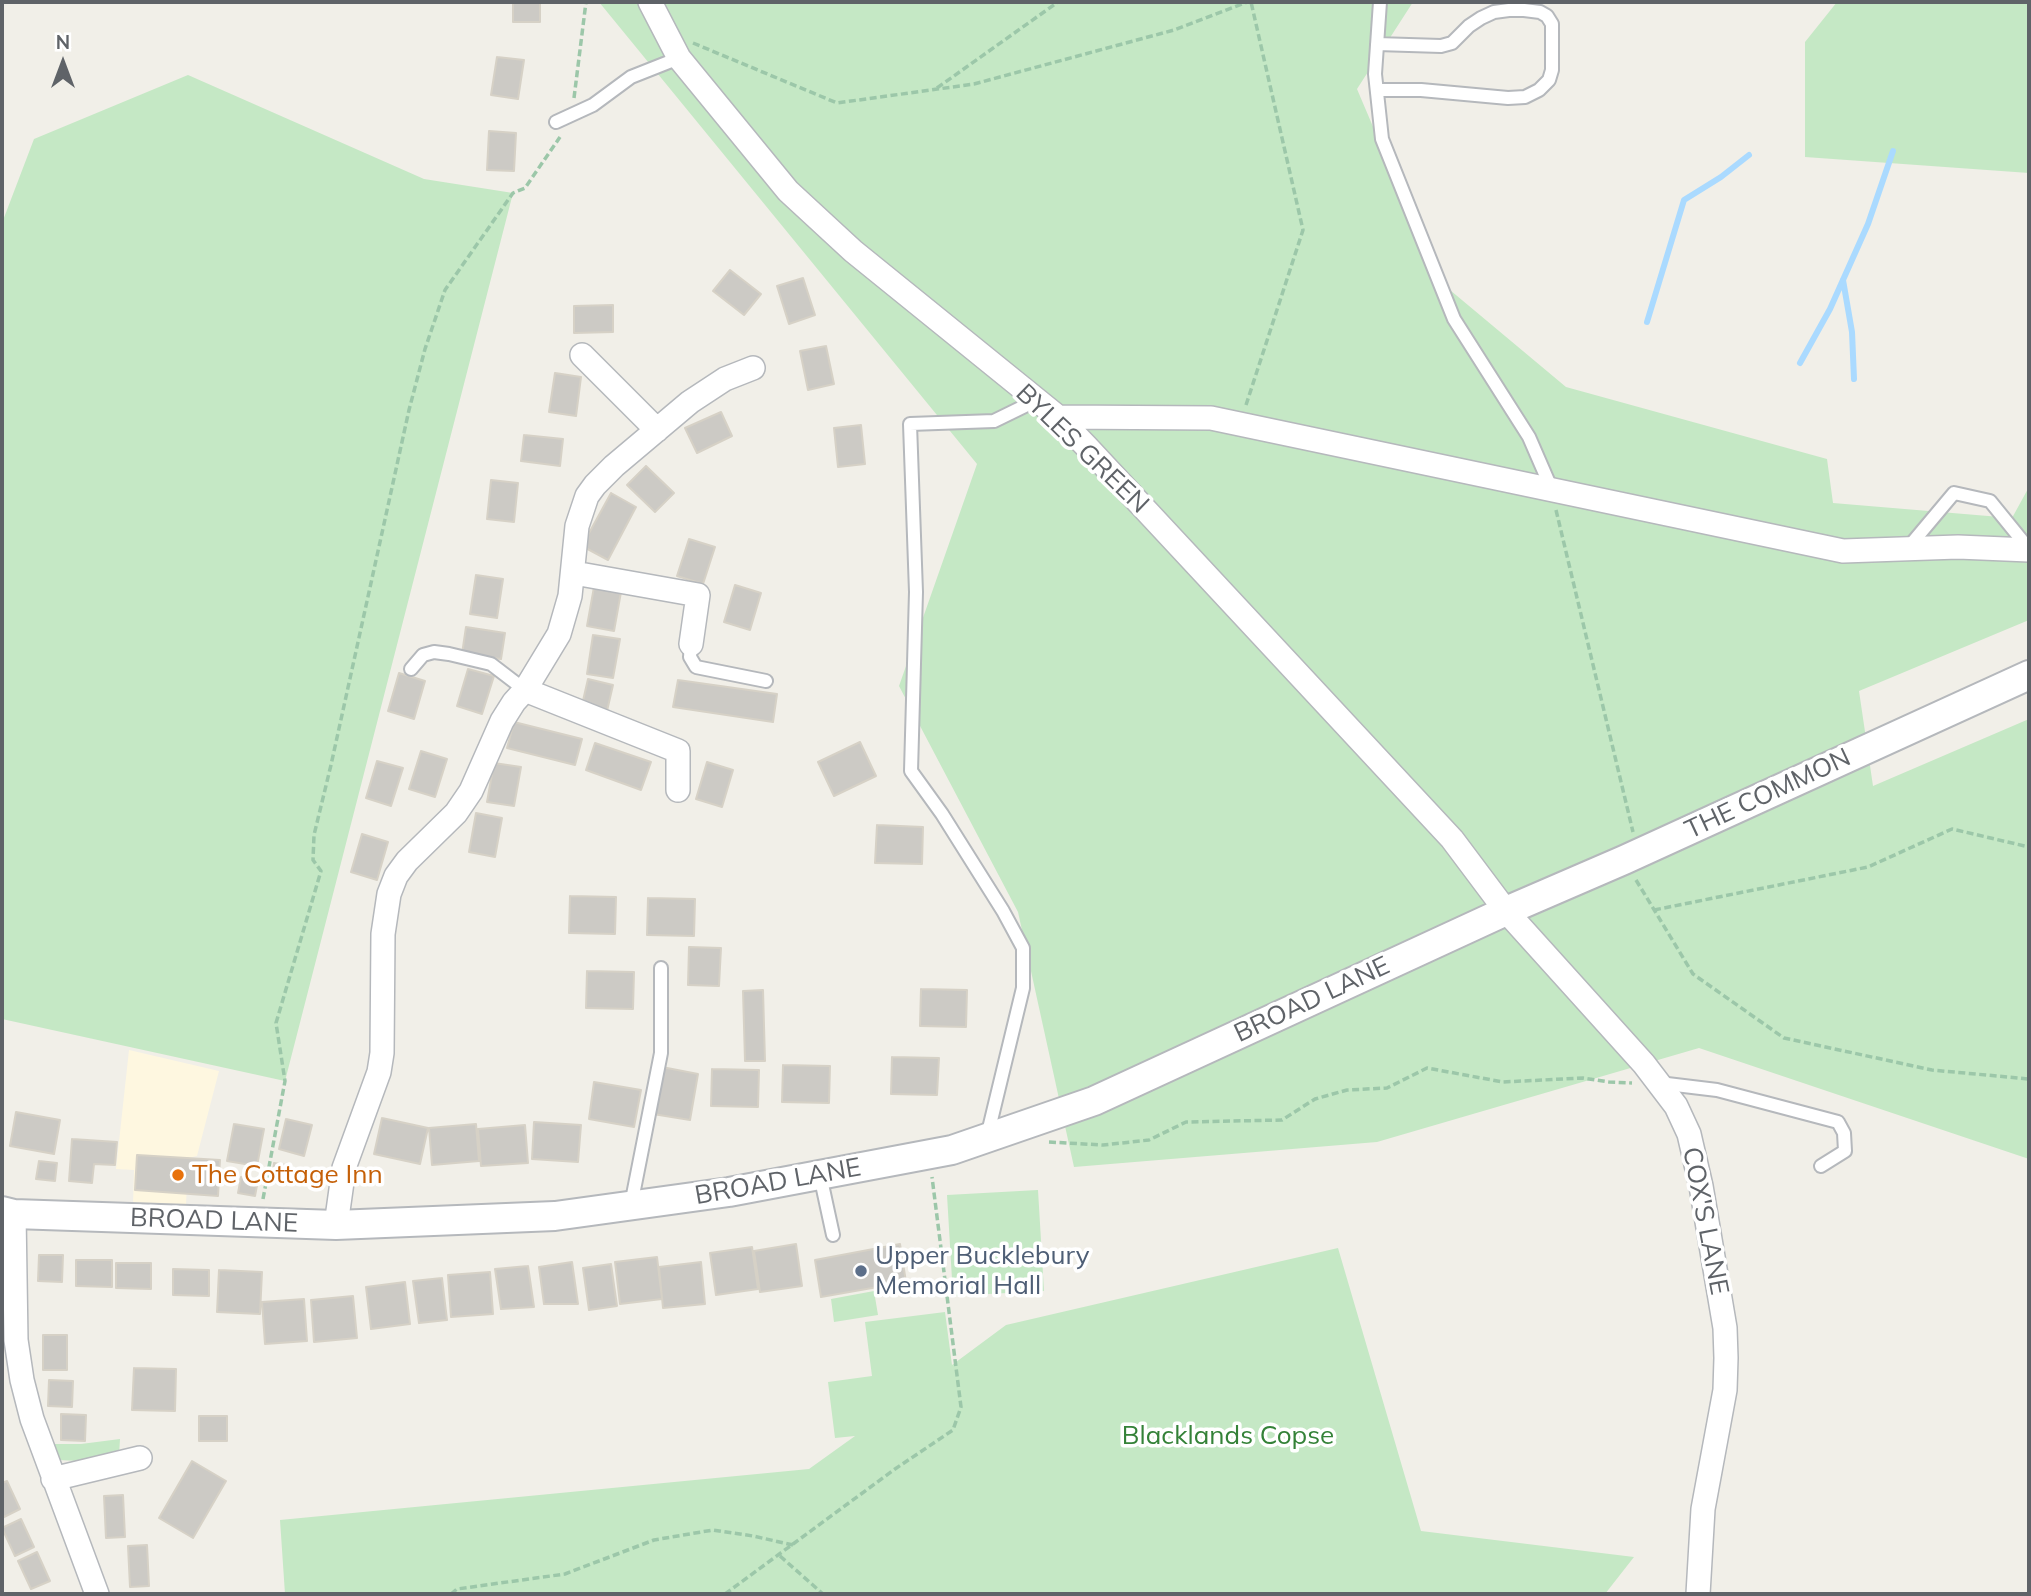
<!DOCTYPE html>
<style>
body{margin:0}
#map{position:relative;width:2031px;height:1596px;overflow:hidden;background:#f1efe8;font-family:Mulish,sans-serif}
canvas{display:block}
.frame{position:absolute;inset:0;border:4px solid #5f6368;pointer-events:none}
.north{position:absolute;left:28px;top:28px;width:70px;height:70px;-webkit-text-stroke:5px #fff;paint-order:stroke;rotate:0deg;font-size:19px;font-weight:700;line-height:28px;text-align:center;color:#5f6368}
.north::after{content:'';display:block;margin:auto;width:24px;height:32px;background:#5f6368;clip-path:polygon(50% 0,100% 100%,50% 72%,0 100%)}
</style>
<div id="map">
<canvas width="2031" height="1596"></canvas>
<div class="frame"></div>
<div class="north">N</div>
</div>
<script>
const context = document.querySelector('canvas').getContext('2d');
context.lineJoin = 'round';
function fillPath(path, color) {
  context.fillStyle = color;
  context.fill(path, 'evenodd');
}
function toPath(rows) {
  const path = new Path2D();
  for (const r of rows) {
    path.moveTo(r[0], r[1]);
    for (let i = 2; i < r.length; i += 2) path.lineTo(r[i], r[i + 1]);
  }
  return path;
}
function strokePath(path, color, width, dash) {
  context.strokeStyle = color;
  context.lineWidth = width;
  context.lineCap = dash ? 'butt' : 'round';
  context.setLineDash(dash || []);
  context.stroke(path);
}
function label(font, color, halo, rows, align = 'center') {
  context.font = font + ' Mulish,sans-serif';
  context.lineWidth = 7;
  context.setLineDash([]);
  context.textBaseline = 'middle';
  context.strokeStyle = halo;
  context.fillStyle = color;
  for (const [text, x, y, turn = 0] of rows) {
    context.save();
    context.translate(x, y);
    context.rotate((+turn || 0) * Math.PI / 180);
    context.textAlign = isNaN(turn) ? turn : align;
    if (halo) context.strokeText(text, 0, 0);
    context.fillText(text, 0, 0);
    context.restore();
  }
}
fillPath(toPath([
 [129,1050,219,1071,197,1156,188,1158,186,1205,133,1204,134,1170,116,1169]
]), '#fef7e0');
fillPath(toPath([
 [599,2,1413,2,1357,89,1438,280,1566,387,1827,459,1833,503,2012,518,2029,487,2029,620,1859,691,1873,786,2029,719,2029,1159,1699,1048,1377,1142,1074,1167,1018,912,899,686,977,464],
 [1837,2,2029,2,2029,173,1805,157,1805,42],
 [188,75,424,179,513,193,285,1081,2,1019,2,223,34,139],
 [1038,1190,1044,1291,953,1296,947,1195],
 [1338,1248,1421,1531,1634,1557,1605,1594,285,1594,280,1520,809,1469,855,1436,835,1438,828,1382,872,1376,865,1322,945,1312,952,1365,1006,1325],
 [874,1291,878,1315,834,1322,831,1299],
 [120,1439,119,1455,78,1461,59,1460,54,1444,81,1444]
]), '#c5e8c5');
strokePath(toPath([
 [1843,280,1852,332,1854,379],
 [1647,322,1684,200,1721,177,1749,155],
 [1800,363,1830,309,1868,224,1893,151]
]), '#aadaff', 6);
const building = toPath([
 [513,2,540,2,540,22,513,22,513,2],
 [497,57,524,60,518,99,491,95,497,57],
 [489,131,516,133,514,171,487,170,489,131],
 [730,270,761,294,744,315,713,291,730,270],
 [803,278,815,315,789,324,777,286,803,278],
 [613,305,613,332,574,333,574,306,613,305],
 [826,346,834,384,808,390,800,351,826,346],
 [555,373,581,377,576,416,549,412,555,373],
 [721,412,732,436,697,453,685,428,721,412],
 [861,425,865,464,838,467,834,428,861,425],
 [524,435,563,439,560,466,521,461,524,435],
 [646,466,674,493,655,512,627,485,646,466],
 [491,480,518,483,514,522,487,519,491,480],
 [611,493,636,507,608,560,582,546,611,493],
 [689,539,715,547,703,584,677,576,689,539],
 [476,575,503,579,497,618,470,614,476,575],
 [735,585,761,593,750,630,724,622,735,585],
 [594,587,621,592,614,631,587,626,594,587],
 [466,627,505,633,501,659,462,654,466,627],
 [593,635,620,639,613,678,587,674,593,635],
 [468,669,494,676,482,714,457,706,468,669],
 [399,673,425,681,414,719,388,711,399,673],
 [588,679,613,685,607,711,582,705,588,679],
 [678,680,777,694,773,722,673,707,678,680],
 [514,722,582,739,575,765,507,748,514,722],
 [860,742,876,776,834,796,818,762,860,742],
 [595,743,651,762,641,790,586,770,595,743],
 [421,751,447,759,435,797,409,789,421,751],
 [377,761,403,768,391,806,366,798,377,761],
 [707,762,733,770,722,807,696,799,707,762],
 [494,763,521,767,514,806,487,802,494,763],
 [476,813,502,818,495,857,469,852,476,813],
 [877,825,923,827,922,864,875,863,877,825],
 [362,834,388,842,377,880,351,872,362,834],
 [570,896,616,897,615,934,569,933,570,896],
 [648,898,695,899,694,936,647,935,648,898],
 [689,947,721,948,719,986,688,985,689,947],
 [587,971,634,972,633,1009,586,1008,587,971],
 [921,989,967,990,966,1027,920,1026,921,989],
 [763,990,765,1061,745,1061,743,991,763,990],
 [892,1057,939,1058,937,1095,891,1094,892,1057],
 [783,1065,830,1066,829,1103,782,1102,783,1065],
 [662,1067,698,1074,690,1120,653,1114,662,1067],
 [712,1069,759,1070,758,1107,711,1106,712,1069],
 [594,1082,641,1090,634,1127,589,1119,594,1082],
 [16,1112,60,1120,54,1154,10,1146,16,1112],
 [382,1118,428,1128,420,1164,374,1154,382,1118],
 [286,1119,312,1125,304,1156,279,1149,286,1119],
 [534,1122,581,1125,578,1162,532,1159,534,1122],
 [234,1124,264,1129,257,1166,227,1161,234,1124],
 [476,1124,479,1161,432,1165,429,1128,476,1124],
 [525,1125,528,1163,481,1166,478,1129,525,1125],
 [72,1139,117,1142,115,1165,94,1164,92,1183,69,1181,72,1139],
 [137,1155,220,1160,218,1196,135,1190,137,1155],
 [39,1161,57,1163,55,1181,36,1179,39,1161],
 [274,1163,291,1166,289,1182,272,1179,274,1163],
 [241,1177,258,1180,255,1196,238,1193,241,1177],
 [796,1244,802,1286,760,1292,754,1251,796,1244],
 [900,1244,906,1282,821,1297,815,1260,900,1244],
 [752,1247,758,1289,716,1295,710,1253,752,1247],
 [39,1255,63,1255,62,1282,38,1281,39,1255],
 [657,1257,662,1299,620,1304,615,1262,657,1257],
 [76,1260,112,1260,112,1287,76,1286,76,1260],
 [572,1262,578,1304,544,1304,539,1267,572,1262],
 [701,1262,705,1304,663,1308,659,1267,701,1262],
 [116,1263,151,1263,151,1289,116,1288,116,1263],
 [611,1264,617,1306,589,1310,583,1268,611,1264],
 [528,1266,534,1307,501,1309,495,1269,528,1266],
 [173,1269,209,1270,209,1296,173,1295,173,1269],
 [219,1270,262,1272,260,1314,217,1312,219,1270],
 [490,1272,493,1314,451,1317,448,1275,490,1272],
 [442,1278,447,1320,419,1323,413,1281,442,1278],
 [405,1282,410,1324,371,1329,366,1287,405,1282],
 [353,1296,357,1338,314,1342,311,1300,353,1296],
 [304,1299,307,1341,265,1344,262,1302,304,1299],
 [43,1335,67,1335,67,1370,43,1370,43,1335],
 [134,1368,176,1369,175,1411,132,1410,134,1368],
 [49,1380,73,1381,72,1407,48,1406,49,1380],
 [61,1414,86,1415,85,1441,61,1440,61,1414],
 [199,1416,227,1416,227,1441,199,1441,199,1416],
 [192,1461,226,1481,193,1538,159,1518,192,1461],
 [7,1481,20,1509,2,1518,2,1483,7,1481],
 [123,1495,125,1537,106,1538,104,1496,123,1495],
 [21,1519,34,1547,15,1556,2,1528,21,1519],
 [147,1545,149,1586,130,1587,128,1546,147,1545],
 [37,1552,50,1581,31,1589,18,1561,37,1552]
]);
fillPath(building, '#cccac5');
strokePath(building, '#d6d1c6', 2);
const service = toPath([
 [1380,2,1375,74,1382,139,1454,319,1529,437,1552,490],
 [1377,90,1421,90,1508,98,1525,97,1539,90,1549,80,1552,70,1552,24,1547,16,1540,12,1524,10,1509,10,1494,12,1481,18,1469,26,1452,43,1441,46,1377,44],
 [556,122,593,105,631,77,679,58],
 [1907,549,1954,493,1990,501,2029,549],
 [691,644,690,657,696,667,766,681],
 [411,669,423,655,434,652,449,654,491,664,525,690],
 [1659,1083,1717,1090,1838,1122,1844,1133,1845,1151,1821,1166],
 [987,1137,1023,988,1023,948,1003,911,942,814,911,771,916,592,910,424,994,421,1037,400],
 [820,1175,833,1235],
 [631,1205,661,1053,661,968]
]);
const minor = toPath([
 [650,2,679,58,788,191,853,251,1058,417,1087,447,1452,839,1506,911,1644,1064,1676,1106,1689,1134,1701,1186,1725,1328,1726,1358,1725,1390,1703,1509,1698,1594],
 [582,355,657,430],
 [1058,417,1211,418,1843,551,1958,547,2029,550],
 [574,573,698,595,691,644],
 [525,690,678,751,678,790],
 [14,1214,16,1340,22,1380,32,1419,97,1594],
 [336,1225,344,1168,379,1072,382,1053,383,934,389,894,396,876,407,861,456,813,471,791,502,721,514,702,525,690,559,634,570,596,577,526,587,496,595,485,614,466,690,402,725,379,753,368],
 [53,1479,140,1458]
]);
const tertiary = toPath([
 [2,1211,14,1214,336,1225,555,1216,729,1192,952,1150,1094,1101,1506,911,1624,860,2029,675]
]);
strokePath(service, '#b5b8bc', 16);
strokePath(minor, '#b5b8bc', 26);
strokePath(tertiary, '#b5b8bc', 32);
strokePath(toPath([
 [693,43,837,103,974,84,1174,30,1247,2],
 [937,88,1058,2],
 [574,98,586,2],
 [1246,405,1303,230,1251,2],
 [1556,510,1633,832],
 [1636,880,1693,974,1784,1038,1932,1070,2029,1079],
 [1654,910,1868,867,1952,829,2029,847],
 [1049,1142,1103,1145,1149,1140,1186,1122,1282,1120,1315,1099,1347,1090,1387,1088,1427,1068,1503,1082,1583,1078,1609,1082,1632,1083],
 [263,1199,285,1081,276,1023,321,871,313,860,314,835,331,765,409,410,425,349,445,290,513,193,525,188,560,137],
 [780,1556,823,1594],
 [451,1594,457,1589,565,1574,654,1540,713,1530,753,1536,793,1545],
 [725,1594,895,1469,953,1430,961,1407,932,1177]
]), '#9cc7a9', 3.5, [7, 3.5]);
strokePath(service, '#fff', 12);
strokePath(minor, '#fff', 23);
strokePath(tertiary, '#fff', 28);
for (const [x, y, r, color] of [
 [178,1175,7,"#e8710a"],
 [861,1271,7,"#5c6f8a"]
]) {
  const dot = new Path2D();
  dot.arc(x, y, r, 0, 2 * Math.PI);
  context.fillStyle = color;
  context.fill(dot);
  strokePath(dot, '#fff', 2.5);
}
label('26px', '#5f6368', '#fff', [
 ["BYLES GREEN",1082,449,44],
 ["THE COMMON",1768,794,-25],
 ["BROAD LANE",1312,1000,-25],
 ["BROAD LANE",778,1182,-10],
 ["BROAD LANE",214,1221,2],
 ["COX'S LANE",1705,1221,79]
]);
label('26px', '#c56008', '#fff', [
 ["The Cottage Inn",192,1175]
], 'left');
label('26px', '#4e5e75', '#fff', [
 ["Upper Bucklebury",875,1256],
 ["Memorial Hall",875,1286]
], 'left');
label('26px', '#348238', '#fff', [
 ["Blacklands Copse",1228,1436]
]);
</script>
